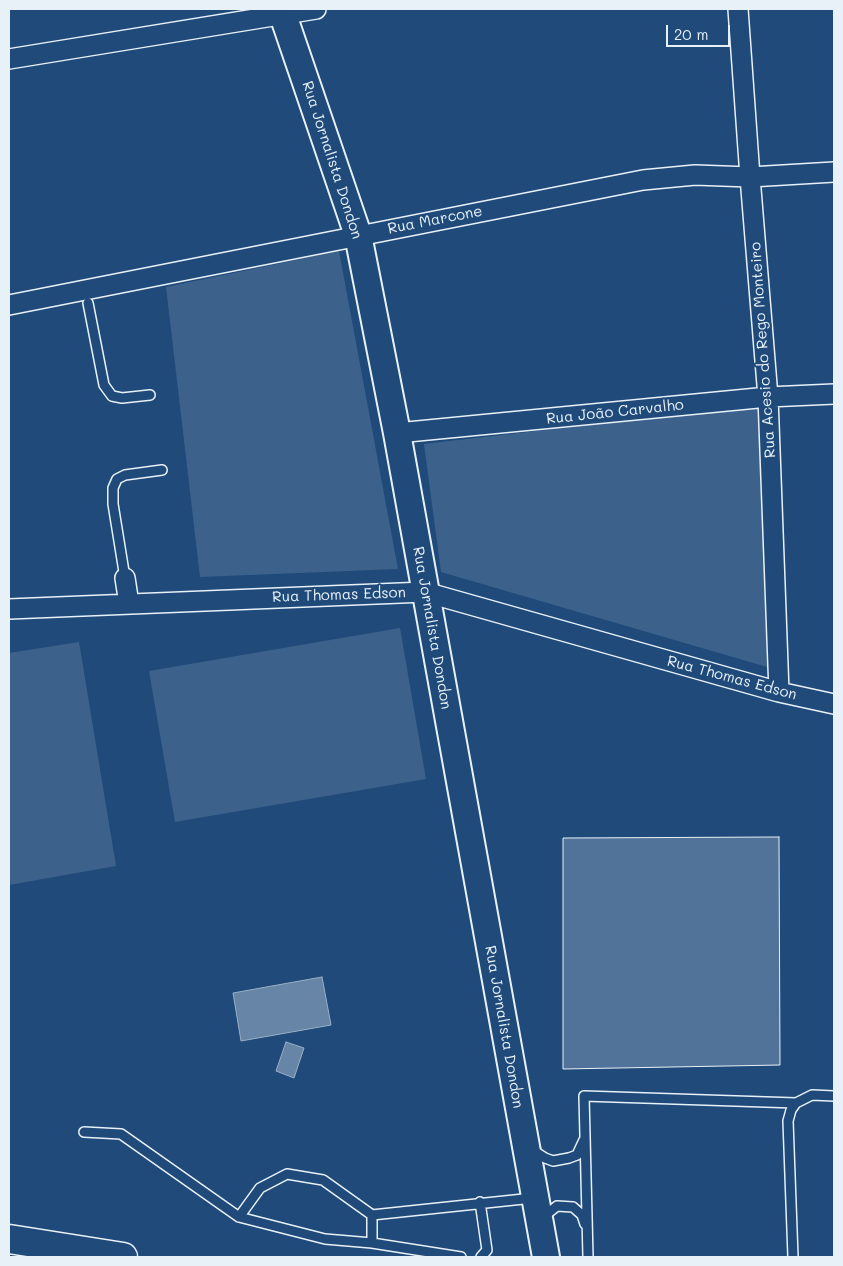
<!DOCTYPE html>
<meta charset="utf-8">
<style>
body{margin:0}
#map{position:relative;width:843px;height:1266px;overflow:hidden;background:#1f4a7a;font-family:Mali,sans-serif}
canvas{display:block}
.frame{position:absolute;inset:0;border:10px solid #e8f1f8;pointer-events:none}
.scale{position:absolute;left:666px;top:25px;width:64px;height:22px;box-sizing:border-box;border:2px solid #e8f1f8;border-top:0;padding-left:6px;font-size:15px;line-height:18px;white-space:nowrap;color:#e8f1f8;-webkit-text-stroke:4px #1f4a7a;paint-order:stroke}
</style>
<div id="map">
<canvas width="843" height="1266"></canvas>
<div class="frame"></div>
<div class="scale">20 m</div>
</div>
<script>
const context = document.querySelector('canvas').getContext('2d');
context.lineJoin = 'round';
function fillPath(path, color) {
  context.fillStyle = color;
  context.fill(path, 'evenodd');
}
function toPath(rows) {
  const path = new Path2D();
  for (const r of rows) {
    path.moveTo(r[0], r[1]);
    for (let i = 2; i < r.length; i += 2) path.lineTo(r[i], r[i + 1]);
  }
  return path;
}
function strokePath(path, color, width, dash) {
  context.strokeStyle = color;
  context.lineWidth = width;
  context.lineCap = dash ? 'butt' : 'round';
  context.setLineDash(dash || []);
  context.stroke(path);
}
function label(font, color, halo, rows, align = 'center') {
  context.font = font + ' Mali,sans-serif';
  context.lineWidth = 4;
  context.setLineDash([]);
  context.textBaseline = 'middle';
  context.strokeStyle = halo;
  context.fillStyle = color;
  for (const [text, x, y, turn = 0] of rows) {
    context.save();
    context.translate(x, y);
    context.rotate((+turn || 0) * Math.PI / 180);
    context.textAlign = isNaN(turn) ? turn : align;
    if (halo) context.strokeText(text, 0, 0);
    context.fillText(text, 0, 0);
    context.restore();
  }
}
fillPath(toPath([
 [339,251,398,569,200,577,166,287],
 [759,405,767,667,441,572,424,444],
 [400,628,426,779,175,822,149,671],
 [79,642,116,866,9,885,9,653]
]), '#3c628c');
const water = toPath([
 [322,977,331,1025,241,1041,233,993,322,977],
 [286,1042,304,1048,294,1078,276,1071,286,1042]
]);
fillPath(water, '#6685a7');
strokePath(water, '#9ab0c7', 1);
const building = toPath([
 [779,837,780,1065,563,1069,563,838,779,837]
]);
fillPath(building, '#517399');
strokePath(building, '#e8f1f8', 1);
const service = toPath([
 [88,303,104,385,112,396,122,398,150,395],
 [125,578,113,504,113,488,117,479,125,475,162,470],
 [84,1132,121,1134,239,1217,325,1239,372,1243],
 [531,1149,545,1158,553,1161,569,1158,577,1155,584,1140],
 [480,1202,487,1250,481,1257],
 [372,1215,372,1243,461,1257],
 [239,1217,260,1188,287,1174,323,1180,372,1215,533,1198],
 [543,1217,557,1206,573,1207,582,1215,585,1224],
 [588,1257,584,1096,796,1103],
 [793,1257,788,1121,791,1110,796,1103,812,1095,834,1096]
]);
const minor = toPath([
 [738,9,750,177,768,397,779,692],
 [9,59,316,9],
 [9,305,643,180,695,175,750,177,834,172],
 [397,433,768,397,834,394],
 [125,578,129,604],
 [9,609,425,592,779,692,834,704]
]);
const secondary = toPath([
 [281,9,358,235,397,433,546,1257]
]);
const primary = toPath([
 [9,1239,123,1257]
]);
strokePath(service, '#e8f1f8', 12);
strokePath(minor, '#e8f1f8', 22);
strokePath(secondary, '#e8f1f8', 30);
strokePath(primary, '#e8f1f8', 31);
strokePath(service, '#1f4a7a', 9);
strokePath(minor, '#1f4a7a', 19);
strokePath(secondary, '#1f4a7a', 26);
strokePath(primary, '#1f4a7a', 28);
label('15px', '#e8f1f8', '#1f4a7a', [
 ["Rua Jornalista Dondon",332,160,72],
 ["Rua Marcone",435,220,-11],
 ["Rua Acesio do Rego Monteiro",763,350,-94],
 ["Rua João Carvalho",615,412,-6],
 ["Rua Thomas Edson",339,595,-2],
 ["Rua Jornalista Dondon",432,628,80],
 ["Rua Thomas Edson",732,678,15],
 ["Rua Jornalista Dondon",504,1027,80]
]);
</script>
